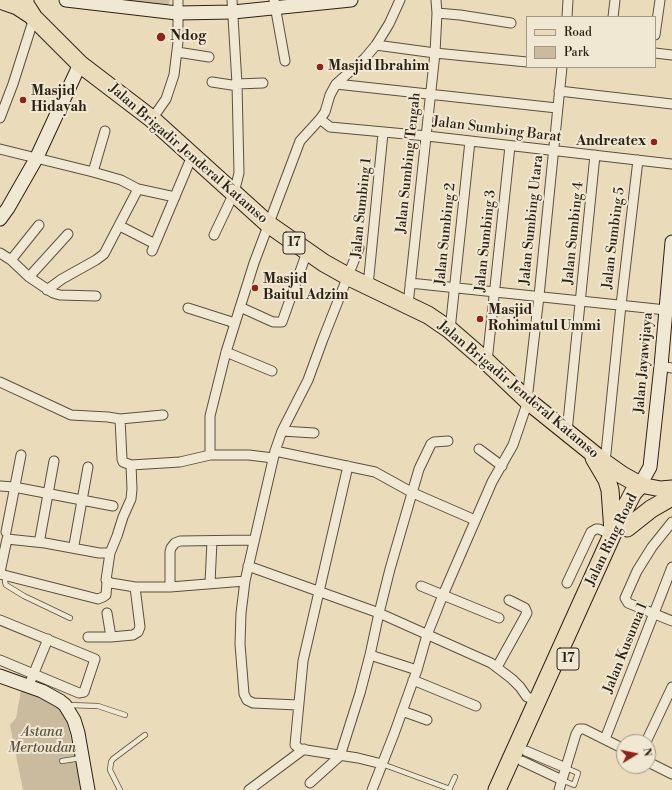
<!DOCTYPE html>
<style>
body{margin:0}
#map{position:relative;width:672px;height:790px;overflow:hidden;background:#eadbbb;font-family:"Libre Bodoni",serif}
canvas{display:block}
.legend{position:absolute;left:526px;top:16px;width:130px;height:52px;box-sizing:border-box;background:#f1e8d3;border:1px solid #a39887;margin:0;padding:5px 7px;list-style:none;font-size:12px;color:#2d2114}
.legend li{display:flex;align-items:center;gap:8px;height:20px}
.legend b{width:20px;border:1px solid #a39887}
.north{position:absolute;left:616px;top:734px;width:40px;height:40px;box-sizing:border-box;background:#f1e8d3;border:1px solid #a39887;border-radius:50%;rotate:80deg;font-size:11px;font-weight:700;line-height:16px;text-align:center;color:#2d2114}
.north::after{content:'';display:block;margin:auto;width:14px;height:18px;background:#8f2418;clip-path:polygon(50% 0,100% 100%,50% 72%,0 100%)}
</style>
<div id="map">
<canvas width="672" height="790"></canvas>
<ul class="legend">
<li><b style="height:5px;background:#eadbbb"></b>Road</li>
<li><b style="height:11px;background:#cabb9f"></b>Park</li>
</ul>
<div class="north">N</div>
</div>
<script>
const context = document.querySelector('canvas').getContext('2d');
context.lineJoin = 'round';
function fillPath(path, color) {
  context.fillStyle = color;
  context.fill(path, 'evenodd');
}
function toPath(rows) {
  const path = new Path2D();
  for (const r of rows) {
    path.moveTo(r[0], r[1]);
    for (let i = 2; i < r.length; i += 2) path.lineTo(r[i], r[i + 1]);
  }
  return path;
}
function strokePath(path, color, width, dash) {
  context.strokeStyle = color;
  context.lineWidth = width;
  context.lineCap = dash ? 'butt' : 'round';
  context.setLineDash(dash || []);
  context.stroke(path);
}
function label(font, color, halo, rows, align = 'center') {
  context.font = font + ' "Libre Bodoni",serif';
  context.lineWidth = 4;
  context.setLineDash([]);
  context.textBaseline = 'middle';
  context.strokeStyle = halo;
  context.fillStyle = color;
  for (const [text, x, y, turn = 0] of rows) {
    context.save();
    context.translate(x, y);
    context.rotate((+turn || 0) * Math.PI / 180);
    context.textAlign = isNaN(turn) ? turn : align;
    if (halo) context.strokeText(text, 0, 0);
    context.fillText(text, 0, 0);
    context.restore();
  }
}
fillPath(toPath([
 [115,0,170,0,168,6],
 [21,690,56,705,66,716,82,790,23,790,10,725,16,718]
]), '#cabb9f');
const lane = toPath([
 [6,575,5,582,6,585,24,596,70,618],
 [68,705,98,706,125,715],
 [62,761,81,758],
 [382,764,450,789],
 [562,780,574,785,578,773,566,768],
 [120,790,110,770,111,762,113,759,145,735],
 [449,790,455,777]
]);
const street = toPath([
 [274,0,285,61],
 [437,13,460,15,511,23],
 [567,17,568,0],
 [613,17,615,0],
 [655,35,660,0],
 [376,45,435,53,527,62],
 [177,52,209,57],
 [655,53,672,55],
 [212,82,238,86],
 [237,84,263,83],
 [336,84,557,108],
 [559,91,672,104],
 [0,118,13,84,34,18],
 [152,119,166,99,174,75,178,42,178,0],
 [320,119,330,127,427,136,672,164],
 [0,149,93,172,121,180,138,189,175,197],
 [93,172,105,131],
 [120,226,155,244],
 [214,235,234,193,239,173,237,84,232,0],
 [152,251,192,156],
 [0,253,11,260,29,277,53,293,60,295,96,296],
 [11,260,39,225],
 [29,277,68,234],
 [410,283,666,310],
 [368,286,383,133],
 [47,290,62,279,96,260,104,254,138,189],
 [408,305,435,53,437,13,436,0],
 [240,307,273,322,282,322,307,252],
 [188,308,235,323],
 [450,330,470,141],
 [226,352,272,371],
 [487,362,510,146],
 [661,366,672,368],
 [0,382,71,415,108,417,120,419,122,459,123,462,131,465,180,462,210,455,249,455,273,458],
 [527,400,539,296,562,67],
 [120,419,163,415],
 [282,431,314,433],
 [567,432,595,155],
 [479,449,502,466],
 [275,451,375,472,413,493,475,520],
 [210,455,210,416,226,352,254,263,300,141,320,119,325,112,330,95,336,84,365,58,376,45,389,24,400,0],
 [605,463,621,305,638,160],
 [348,466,303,661,295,745,300,749,358,758,382,764],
 [0,486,14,487,113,506],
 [672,522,652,547,637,571,625,598,628,603,672,621],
 [6,532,21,455],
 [40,538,54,461],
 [74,545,88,467],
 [110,553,106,580,111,583,135,587,170,587,245,581],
 [248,566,379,613,491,663,512,679,520,687,527,697,537,700],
 [0,572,7,539,45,543,99,553,110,553,117,536,123,517,131,499,132,489,131,465],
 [0,574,98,599,103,597,106,595,107,582],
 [210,583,212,541],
 [567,583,591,532,596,529,599,529,612,535],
 [421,586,499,618],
 [170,587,170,552,171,548,175,543,180,541,253,540],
 [107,613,111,637],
 [0,620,95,659,84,692,79,693,0,660],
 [88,637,111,637,133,635,138,632,140,627,135,587],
 [370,655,417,670],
 [497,667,527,613,525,608,509,600],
 [31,680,48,639],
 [413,680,476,706],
 [298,705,253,703,247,700,244,694,240,644,241,613,245,581,275,451,282,431,308,380,323,339,359,248],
 [402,711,427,720],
 [605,739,672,567],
 [646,742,672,687],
 [526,751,566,768],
 [522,761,562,780],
 [648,762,672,774],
 [310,783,340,756,360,693,370,655,379,613,390,569,419,469,431,444,434,442,448,441],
 [249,790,304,749],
 [372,790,394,734,417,670,427,635,443,595,492,482,513,445,528,401],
 [559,790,576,734,579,729,584,729,624,749]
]);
const secondary = toPath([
 [66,0,177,13,233,12,351,0],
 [0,219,8,208,36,159,80,64],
 [640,485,650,467,661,366,672,242],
 [0,676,42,691,60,701,65,705,74,720,78,733,88,790]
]);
const primary = toPath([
 [0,1,17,7,34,18],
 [640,485,661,489,672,488]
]);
const highway = toPath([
 [25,0,25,4,34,18,80,64,152,119,268,224,324,263,349,277,428,315,450,330,487,362,528,401,605,463,622,475,640,485],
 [594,458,607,480,610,490,613,532],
 [627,528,651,509,672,497],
 [497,790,617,524,633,493,640,485]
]);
strokePath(lane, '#5c503e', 6);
strokePath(street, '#5c503e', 11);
strokePath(secondary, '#2d2114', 15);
strokePath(primary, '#2d2114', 17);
strokePath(highway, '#2d2114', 19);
strokePath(lane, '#f1e8d3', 4.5);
strokePath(street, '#f1e8d3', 9);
strokePath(secondary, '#f1e8d3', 13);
strokePath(primary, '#eadbbb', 15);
strokePath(highway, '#eadbbb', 17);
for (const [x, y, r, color] of [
 [161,37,5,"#8f2418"],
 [320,67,4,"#8f2418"],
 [23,100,4,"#8f2418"],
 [654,142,4,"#8f2418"],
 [255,288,4,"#8f2418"],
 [480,319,4,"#8f2418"]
]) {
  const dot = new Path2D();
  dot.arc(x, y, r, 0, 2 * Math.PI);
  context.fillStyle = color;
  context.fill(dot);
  strokePath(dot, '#f1e8d3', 1.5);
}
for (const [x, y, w] of [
 [294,243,22],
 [568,659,22]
]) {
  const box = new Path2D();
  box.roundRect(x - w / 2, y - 11, w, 22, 3);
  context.fillStyle = '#f1e8d3';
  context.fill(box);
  strokePath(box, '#2d2114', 1);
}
label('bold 13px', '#2d2114', null, [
 ["17",294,243],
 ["17",568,659]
]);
label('bold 14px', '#2d2114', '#f1e8d3', [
 ["Ndog",170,37],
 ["Masjid Ibrahim",328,67],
 ["Masjid",31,92],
 ["Hidayah",31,108],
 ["Andreatex",646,142,"right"],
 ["Masjid",263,280],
 ["Baitul Adzim",263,296],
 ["Masjid",488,311],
 ["Rohimatul Ummi",488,327]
], 'left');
label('14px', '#2d2114', '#f1e8d3', [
 ["Jalan Sumbing Barat",497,130,7],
 ["Jalan Brigadir Jenderal Katamso",188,154,41],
 ["Jalan Sumbing Tengah",409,163,-84],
 ["Jalan Sumbing 1",362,208,-84],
 ["Jalan Sumbing Utara",532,220,-84],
 ["Jalan Sumbing 4",574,233,-84],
 ["Jalan Sumbing 2",446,234,-84],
 ["Jalan Sumbing 5",614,238,-83],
 ["Jalan Sumbing 3",486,241,-84],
 ["Jalan Jayawijaya",644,363,-85],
 ["Jalan Brigadir Jenderal Katamso",518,390,40],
 ["Jalan Ring Road",612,540,-64],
 ["Jalan Kusuma 1",626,648,-68]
]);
label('italic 14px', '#5c4f3e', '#f1e8d3', [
 ["Astana",42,733],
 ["Mertoudan",42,749]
]);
</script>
